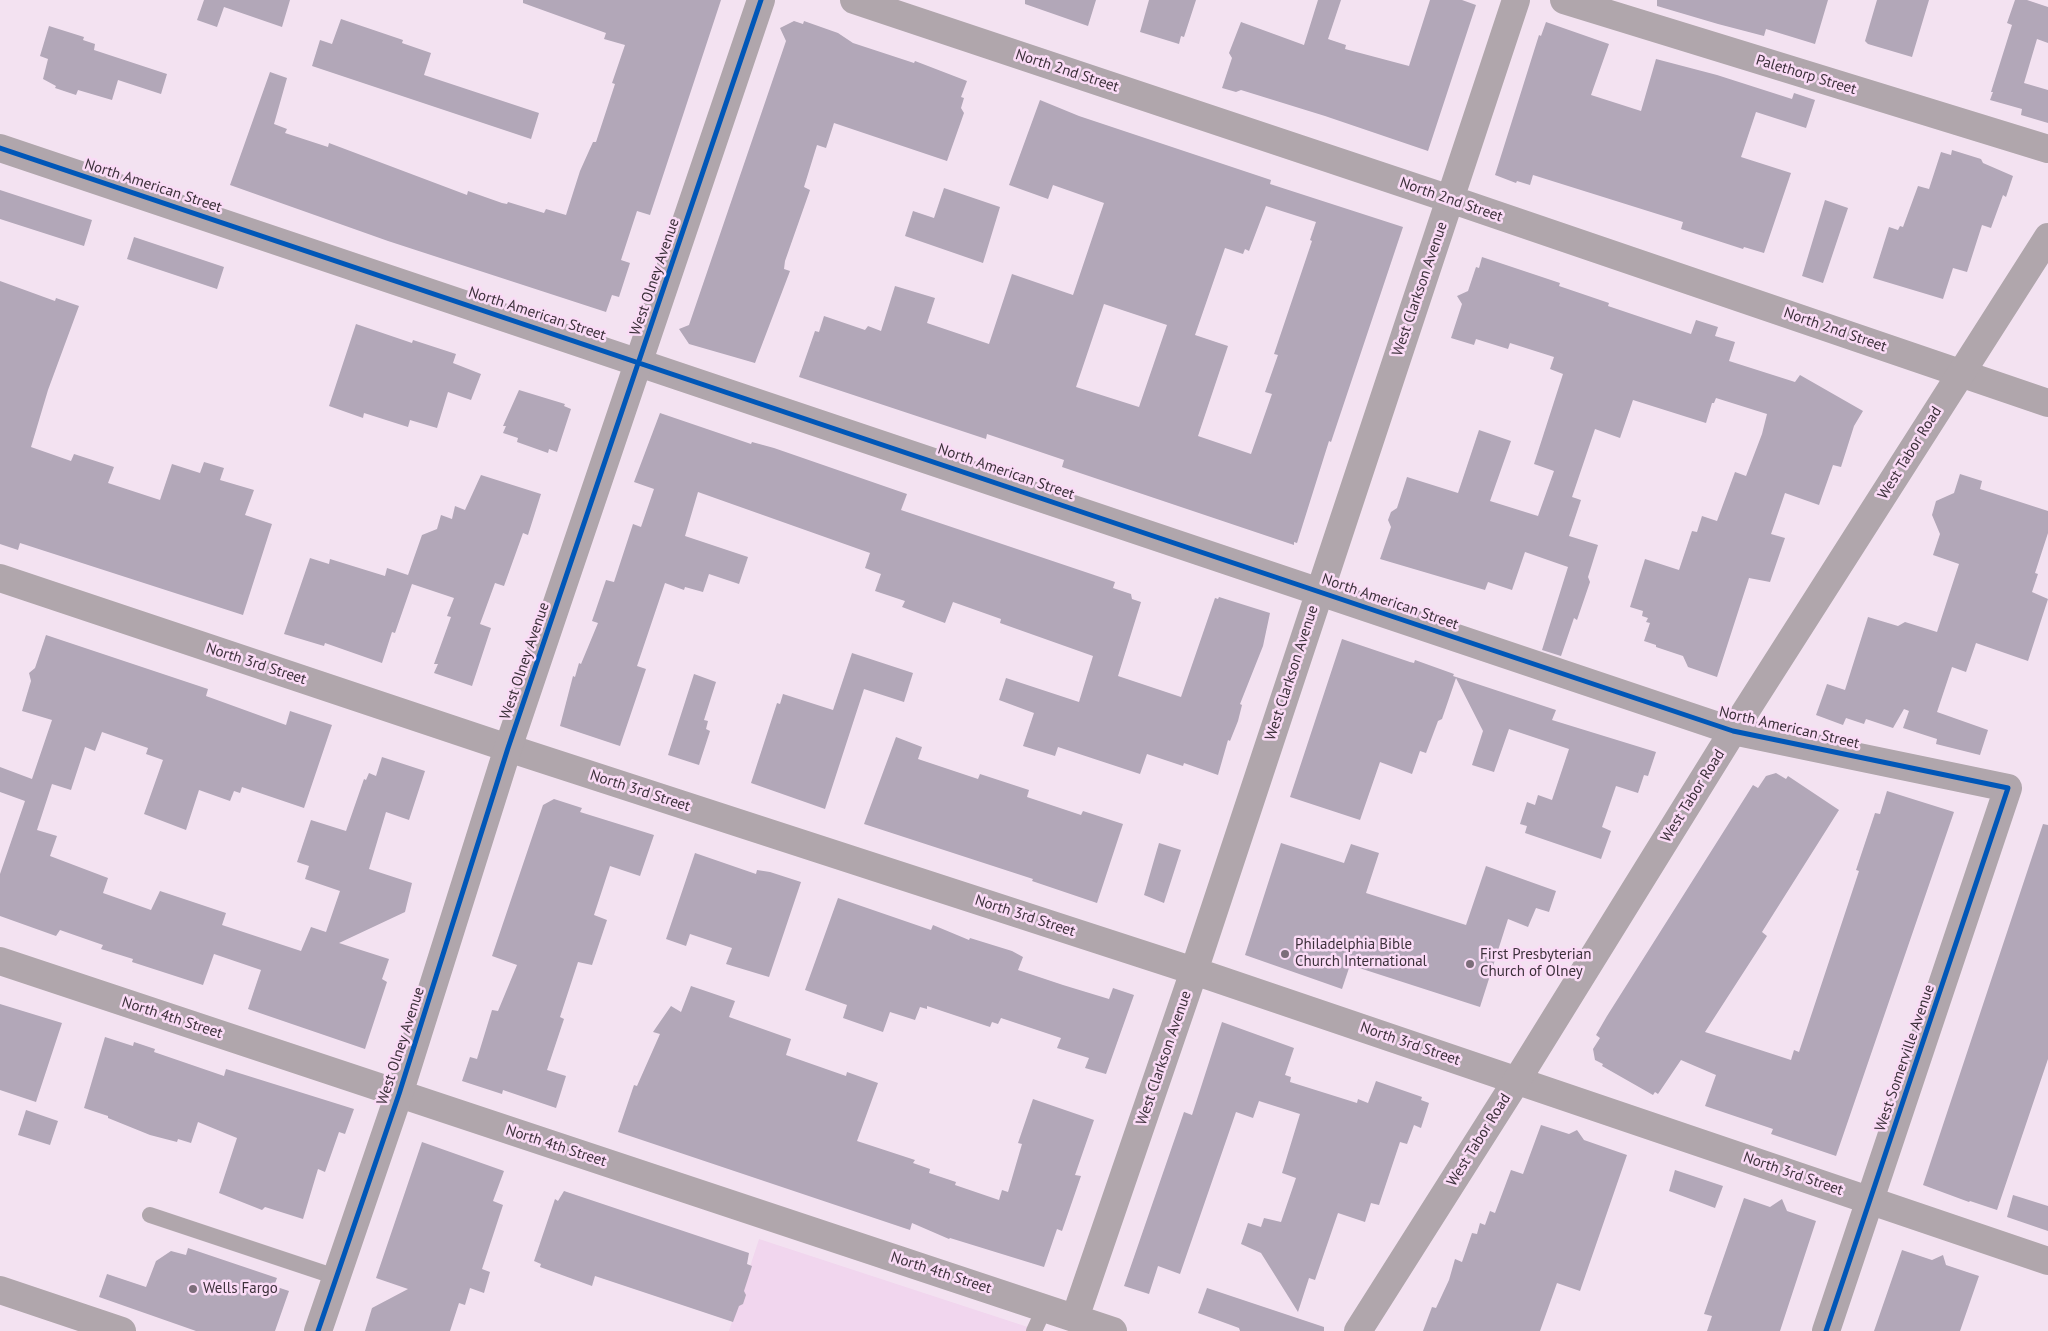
<!DOCTYPE html>
<style>
body{margin:0}
canvas{display:block;background:#f3e2f1}
</style>
<canvas width="2048" height="1331"></canvas>
<script>
const context = document.querySelector('canvas').getContext('2d');
context.lineJoin = 'round';
function fillPath(path, color) {
  context.fillStyle = color;
  context.fill(path, 'evenodd');
}
function toPath(rows) {
  const path = new Path2D();
  for (const r of rows) {
    path.moveTo(r[0], r[1]);
    for (let i = 2; i < r.length; i += 2) path.lineTo(r[i], r[i + 1]);
  }
  return path;
}
function strokePath(path, color, width, dash) {
  context.strokeStyle = color;
  context.lineWidth = width;
  context.lineCap = dash ? 'butt' : 'round';
  context.setLineDash(dash || []);
  context.stroke(path);
}
function label(font, color, halo, rows, align = 'center') {
  context.font = font + ' "PT Sans",sans-serif';
  context.lineWidth = 5;
  context.setLineDash([]);
  context.textBaseline = 'middle';
  context.strokeStyle = halo;
  context.fillStyle = color;
  for (const [text, x, y, turn = 0] of rows) {
    context.save();
    context.translate(x, y);
    context.rotate((+turn || 0) * Math.PI / 180);
    context.textAlign = isNaN(turn) ? turn : align;
    if (halo) context.strokeText(text, 0, 0);
    context.fillText(text, 0, 0);
    context.restore();
  }
}
fillPath(toPath([
 [759,1239,1040,1331,729,1331]
]), '#f1d6ee');
fillPath(toPath([
 [204,0,290,0,282,27,224,7,217,27,197,20],
 [523,0,721,0,650,215,637,211,621,260,630,263,619,297,612,295,606,312,388,241,230,185,270,72,287,78,274,124,287,129,285,133,328,147,329,143,467,195,468,191,502,203,507,204,508,202,544,213,546,209,566,215,580,171,593,142,596,142,615,84,612,83,625,45,604,39,606,33,523,3],
 [1025,0,1096,0,1088,26,1025,4],
 [1149,0,1196,0,1184,37,1181,36,1179,44,1140,32],
 [1318,0,1341,0,1328,39,1346,45,1345,49,1409,66,1430,0,1462,0,1476,5,1428,151,1325,116,1241,90,1236,92,1222,88,1232,58,1229,53,1241,22,1304,45],
 [1657,0,1828,0,1815,44,1766,29,1764,36,1718,24,1657,6],
 [1877,0,1929,0,1912,57,1868,44,1865,41],
 [2015,0,2027,0,2048,7,2048,43,2037,39,2024,83,2048,90,2048,123,2021,115,2022,109,1990,100,1993,92,1991,92,2012,25,2007,23],
 [341,19,403,40,402,43,431,53,424,75,539,113,531,139,312,66,320,40,332,44],
 [794,21,803,24,804,21,838,33,853,43,914,63,915,61,967,81,961,97,964,98,961,108,964,113,947,161,834,123,826,148,817,145,804,187,810,190,785,261,784,269,790,271,755,363,689,344,679,329,689,325,786,41,780,28],
 [1546,22,1609,44,1591,95,1641,111,1656,59,1717,75,1792,99,1794,93,1815,100,1806,128,1756,112,1741,157,1791,173,1764,253,1744,247,1743,249,1681,229,1683,222,1533,175,1530,185,1517,181,1516,183,1495,175,1539,35,1541,36],
 [49,26,84,37,83,40,95,44,94,50,167,74,161,94,118,80,112,100,78,90,76,95,55,88,56,86,43,79,48,59,40,56],
 [1040,100,1079,116,1271,180,1270,184,1403,227,1331,442,1329,441,1297,543,1294,542,1294,545,1062,467,1064,460,987,434,986,439,799,377,815,331,819,332,824,316,865,330,868,326,881,331,895,286,935,298,927,323,989,344,1012,274,1073,295,1104,203,1053,185,1048,199,1009,185],
 [1266,206,1316,222,1310,240,1312,241,1274,354,1278,355,1265,392,1272,394,1251,454,1198,436,1228,346,1195,335,1225,248,1243,254,1245,249,1249,251],
 [1104,304,1167,325,1139,407,1076,387],
 [1952,150,1981,159,1983,163,2013,176,2006,197,2003,195,1991,228,1982,225,1967,272,1953,268,1943,299,1873,278,1889,227,1898,230,1900,226,1903,227,1918,186,1929,189,1941,152,1951,155],
 [944,188,1000,207,983,263,905,236,913,211,934,218],
 [0,190,92,220,84,246,0,219],
 [1825,200,1848,208,1823,283,1802,276],
 [134,237,224,267,217,289,127,259],
 [1482,257,1560,283,1559,286,1609,303,1608,306,1691,334,1696,320,1718,327,1715,336,1735,342,1729,361,1795,382,1800,375,1863,411,1854,426,1841,467,1833,465,1819,505,1785,493,1771,534,1785,538,1770,582,1749,578,1717,677,1688,667,1683,656,1656,647,1656,645,1644,641,1650,623,1646,622,1648,618,1642,616,1643,611,1630,607,1645,559,1679,570,1692,531,1697,532,1702,516,1717,521,1735,472,1746,476,1762,434,1767,414,1716,398,1714,403,1712,403,1706,423,1633,400,1620,438,1595,429,1572,497,1581,500,1569,536,1598,545,1588,577,1590,582,1577,620,1574,618,1561,656,1542,650,1568,567,1525,552,1512,590,1488,582,1485,590,1380,559,1391,527,1388,520,1391,512,1397,508,1407,477,1458,493,1479,430,1511,441,1490,501,1538,516,1554,471,1534,464,1563,374,1550,369,1554,357,1510,343,1508,349,1476,339,1474,345,1451,338,1462,304,1457,296,1468,291,1476,267,1479,268],
 [0,281,55,301,56,298,79,306,48,390,31,447,71,461,74,454,114,467,108,483,160,500,172,464,200,473,204,462,224,468,220,480,254,490,245,515,272,524,243,615,20,543,18,550,0,544],
 [356,324,412,343,413,340,456,354,453,363,481,374,471,400,448,392,437,428,410,420,408,427,364,413,363,418,329,406],
 [519,390,565,404,564,406,571,409,557,452,549,449,548,453,517,442,518,438,503,433,506,426,503,426],
 [660,413,751,444,752,442,774,448,907,494,901,510,1115,582,1113,588,1131,594,1132,599,1141,602,1118,676,1181,697,1215,598,1218,599,1219,597,1270,613,1263,646,1240,704,1242,705,1238,721,1230,741,1228,740,1218,775,1184,763,1183,766,1147,754,1140,774,1058,747,1055,756,1023,746,1034,713,999,700,1006,678,1079,702,1093,656,1000,623,1001,619,953,602,945,623,902,607,905,601,875,591,881,574,865,568,870,553,698,492,685,536,748,557,739,584,709,574,703,592,685,587,684,590,665,583,637,666,646,669,620,746,560,726,573,676,575,677,579,663,581,664,598,623,592,621,606,580,614,582,633,524,641,527,654,489,634,482],
 [1960,474,1982,481,1980,489,2048,511,2048,533,2035,573,2038,574,2032,592,2048,599,2028,661,1976,643,1966,672,1952,667,1937,712,1988,730,1980,755,1936,744,1937,739,1903,728,1909,711,1904,709,1893,728,1866,719,1864,724,1846,718,1843,725,1816,715,1827,684,1845,690,1868,617,1898,626,1905,622,1937,632,1959,564,1933,555,1940,534,1932,515,1936,501,1954,493],
 [481,475,541,494,528,535,523,533,504,586,495,583,480,624,491,628,472,686,434,673,438,664,434,664,451,617,447,616,454,598,412,584,395,633,392,632,382,663,325,643,324,646,284,634,310,558,329,564,330,559,385,576,387,568,408,575,422,535,437,529,441,515,452,519,455,506,465,510],
 [46,635,208,689,206,696,286,725,290,711,332,725,304,808,242,787,240,793,234,791,230,801,199,790,186,830,144,814,163,760,146,754,148,748,102,732,95,751,85,747,71,790,52,784,37,830,57,836,50,856,108,878,103,893,151,910,160,891,226,913,222,925,301,951,311,927,326,932,340,891,305,879,309,866,297,862,311,820,346,831,364,779,366,780,369,773,376,776,382,757,425,771,409,820,386,812,369,869,412,883,405,912,339,943,389,959,382,979,387,982,365,1049,248,1009,261,970,214,954,203,985,132,962,133,959,101,949,103,945,60,930,56,936,0,916,0,874,25,801,0,792,0,767,32,779,33,776,52,720,22,711,31,681,29,673,35,668],
 [1342,639,1410,662,1414,663,1415,660,1454,674,1453,676,1556,710,1552,720,1656,752,1648,776,1644,775,1638,793,1616,786,1602,827,1611,831,1601,859,1525,833,1527,826,1520,824,1527,802,1535,805,1538,795,1552,800,1569,749,1509,729,1494,772,1472,765,1483,731,1456,678,1442,719,1438,721,1426,753,1420,751,1412,774,1380,762,1360,820,1290,797],
 [852,653,913,673,904,702,864,689,825,809,751,783,777,703,780,704,783,694,833,710],
 [694,674,716,682,704,720,708,721,706,729,710,731,699,765,668,755],
 [896,737,922,747,918,759,978,779,980,774,1029,790,1027,797,1081,815,1083,811,1123,824,1097,903,1032,881,1033,879,864,824],
 [1776,773,1786,779,1788,776,1839,810,1762,932,1767,936,1705,1032,1791,1060,1794,1050,1799,1052,1859,871,1856,870,1875,813,1880,814,1887,791,1954,812,1836,1156,1771,1134,1773,1129,1705,1106,1716,1075,1681,1060,1658,1094,1655,1092,1653,1095,1602,1066,1603,1064,1595,1060,1593,1049,1600,1038,1596,1035,1607,1016,1753,785,1758,788,1766,776],
 [554,799,582,808,580,812,654,835,640,876,610,866,594,915,607,920,592,965,578,962,560,1017,564,1019,547,1070,566,1076,556,1108,503,1090,502,1094,462,1081,470,1057,477,1059,492,1010,498,1011,517,965,492,956,543,805],
 [2043,824,2048,825,2048,1059,1997,1210,1970,1201,1969,1202,1923,1185],
 [1159,843,1181,850,1164,903,1144,895],
 [1281,843,1344,863,1351,844,1379,853,1366,893,1466,925,1486,866,1556,891,1549,912,1536,908,1528,927,1508,919,1480,1007,1350,965,1342,989,1245,955],
 [695,853,756,874,757,870,770,872,801,882,769,977,726,964,732,948,690,934,686,946,666,939],
 [838,898,931,930,933,925,969,940,970,938,1012,951,1023,957,1018,970,1063,985,1109,999,1113,988,1134,995,1106,1074,1085,1068,1089,1058,1057,1048,1061,1038,1001,1018,998,1024,992,1022,990,1027,927,1006,927,1009,920,1007,915,1020,890,1012,883,1032,843,1018,847,1005,805,990],
 [691,986,735,1001,729,1017,791,1039,786,1055,846,1076,847,1072,878,1083,857,1141,915,1160,913,1163,930,1169,929,1173,956,1182,955,1185,999,1200,1002,1190,1008,1192,1022,1144,1018,1143,1033,1099,1094,1120,1075,1175,1081,1176,1062,1231,1057,1229,1044,1267,950,1238,949,1239,912,1223,910,1230,618,1132,634,1085,637,1086,660,1034,653,1032,671,1006,681,1012],
 [0,1004,62,1023,36,1102,0,1090],
 [1222,1022,1294,1048,1285,1075,1291,1077,1290,1082,1357,1103,1358,1099,1368,1103,1376,1081,1422,1097,1421,1100,1429,1103,1421,1128,1414,1125,1407,1144,1400,1142,1379,1205,1371,1203,1365,1222,1338,1213,1315,1280,1309,1278,1298,1312,1261,1253,1241,1244,1248,1223,1261,1227,1264,1218,1281,1222,1296,1178,1282,1173,1300,1114,1259,1101,1253,1118,1236,1112,1180,1274,1158,1266,1149,1294,1124,1286,1184,1112,1192,1115],
 [105,1037,133,1046,134,1042,155,1049,154,1052,224,1076,226,1069,354,1109,345,1134,339,1132,325,1172,318,1169,303,1219,265,1207,262,1210,219,1193,237,1138,198,1122,191,1143,178,1139,177,1142,150,1135,108,1118,108,1116,84,1108],
 [26,1110,58,1121,50,1145,18,1135],
 [1541,1125,1569,1134,1577,1130,1584,1140,1627,1155,1580,1291,1557,1283,1540,1331,1423,1331,1432,1307,1436,1308,1449,1280,1455,1259,1462,1262,1472,1233,1477,1234,1480,1223,1485,1225,1490,1211,1495,1213,1511,1170,1523,1174],
 [422,1142,504,1171,493,1201,503,1205,482,1269,490,1272,484,1293,470,1288,465,1305,459,1303,450,1331,365,1331,372,1308,408,1289,376,1278],
 [1675,1170,1723,1186,1715,1208,1669,1191],
 [564,1191,749,1253,747,1264,752,1266,744,1291,746,1295,743,1304,739,1306,733,1322,595,1276,592,1286,540,1267,541,1264,534,1261,555,1199,558,1201],
 [2013,1195,2048,1206,2048,1231,2007,1217],
 [1744,1198,1770,1207,1782,1199,1787,1211,1816,1221,1780,1331,1707,1331,1712,1316,1704,1314],
 [188,1248,277,1278,274,1286,289,1291,275,1331,196,1331,99,1297,107,1274,146,1287,156,1261,171,1251,186,1255],
 [1902,1250,1932,1260,1943,1255,1946,1265,1979,1276,1960,1331,1874,1331],
 [1207,1288,1324,1327,1324,1331,1240,1331,1239,1328,1198,1313]
]), '#b2a7b8');
strokePath(toPath([
 [150,1215,336,1277],
 [1034,1331,1045,1307]
]), '#b0a6ac', 16);
strokePath(toPath([
 [854,0,1450,199,2048,403],
 [1564,0,2048,149],
 [0,148,1733,731,2008,788,1826,1331],
 [0,578,508,748,1194,971,2048,1261],
 [0,961,1113,1331],
 [0,1290,122,1331],
 [1075,1318,1194,971,1516,0]
]), '#b0a6ac', 28);
strokePath(toPath([
 [318,1331,399,1094,508,748,761,0],
 [1358,1331,1517,1080,1733,731,2048,237]
]), '#b0a6ac', 28);
strokePath(toPath([
 [0,148,1733,731,2008,788,1826,1331],
 [318,1331,399,1094,508,748,761,0]
]), '#0057b8', 5);
for (const [x, y, r, color] of [
 [1285,954,5,"#7c6e7a"],
 [1470,964,5,"#7c6e7a"],
 [193,1289,5,"#7c6e7a"]
]) {
  const dot = new Path2D();
  dot.arc(x, y, r, 0, 2 * Math.PI);
  context.fillStyle = color;
  context.fill(dot);
  strokePath(dot, '#fadbf6', 2);
}
label('15px', '#3c303a', '#fadbf6', [
 ["North 2nd Street",1067,71,18],
 ["Palethorp Street",1806,75,17],
 ["North American Street",153,186,18],
 ["North 2nd Street",1451,200,19],
 ["West Olney Avenue",655,277,-71],
 ["West Clarkson Avenue",1420,289,-71],
 ["North American Street",537,314,18],
 ["North 2nd Street",1835,330,19],
 ["West Tabor Road",1910,453,-58],
 ["North American Street",1006,472,19],
 ["North American Street",1390,602,19],
 ["West Olney Avenue",525,661,-71],
 ["North 3rd Street",256,664,18],
 ["West Clarkson Avenue",1292,673,-72],
 ["North American Street",1789,728,13],
 ["North 3rd Street",640,791,18],
 ["West Tabor Road",1693,796,-58],
 ["North 3rd Street",1025,916,18],
 ["North 4th Street",172,1018,18],
 ["North 3rd Street",1410,1044,19],
 ["West Olney Avenue",401,1046,-72],
 ["West Clarkson Avenue",1164,1058,-71],
 ["West Somerville Avenue",1905,1058,-71],
 ["West Tabor Road",1479,1140,-58],
 ["North 4th Street",556,1146,18],
 ["North 3rd Street",1793,1174,19],
 ["North 4th Street",941,1273,18]
]);
label('15px', '#3c303a', '#fadbf6', [
 ["Philadelphia Bible",1295,945],
 ["Church International",1295,962],
 ["First Presbyterian",1480,955],
 ["Church of Olney",1480,972],
 ["Wells Fargo",203,1289]
], 'left');
</script>
